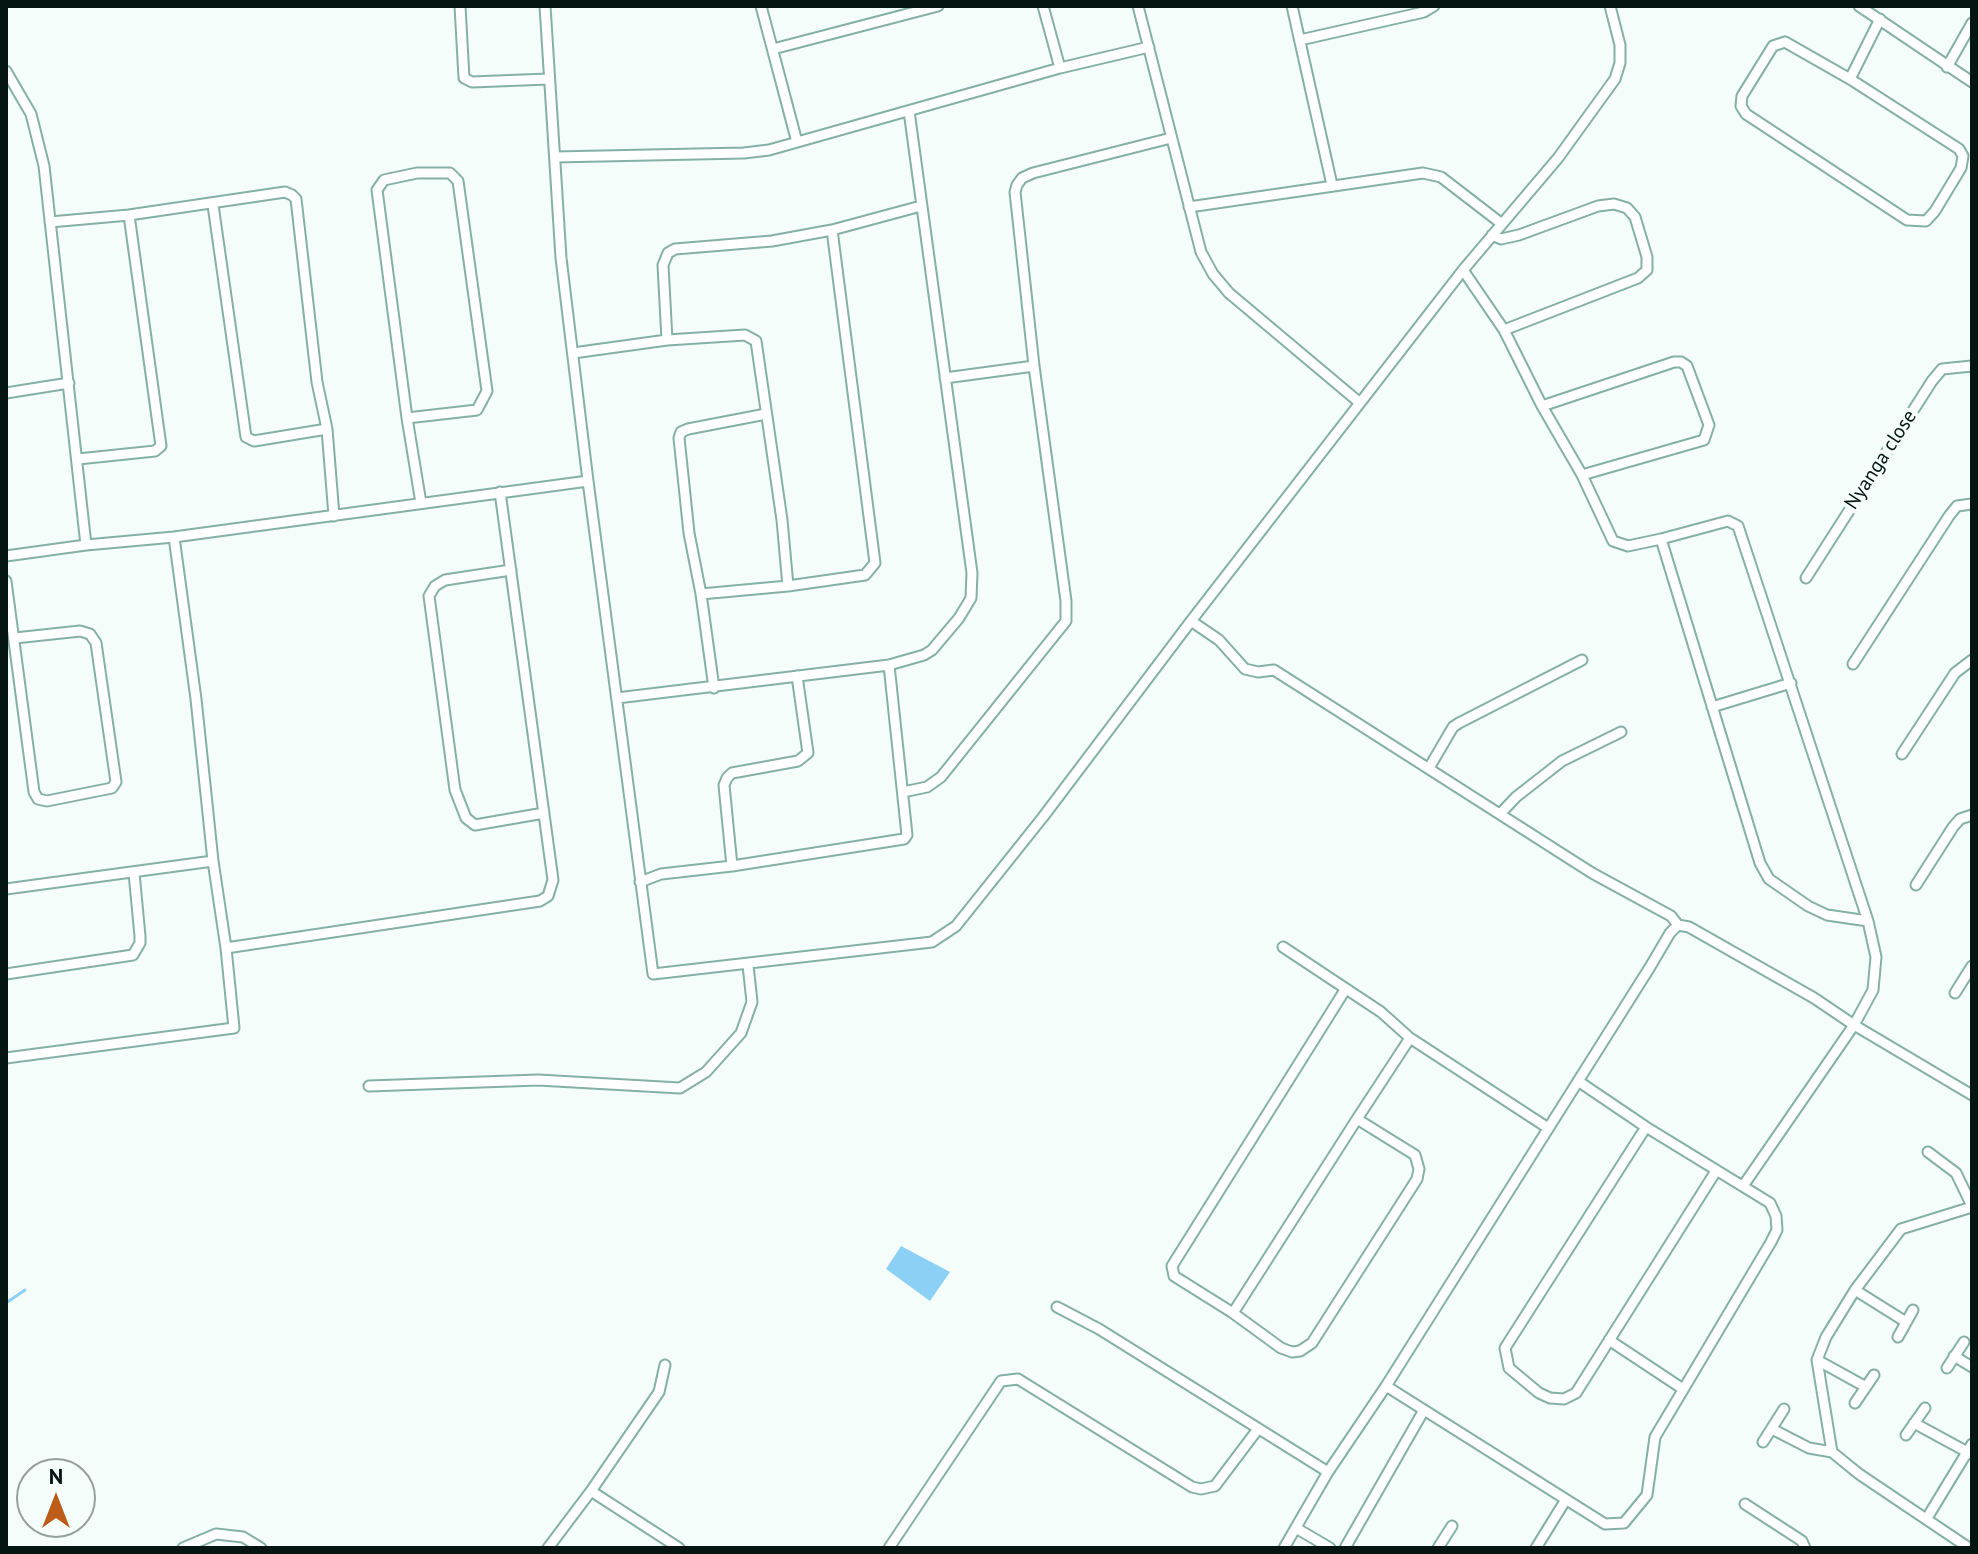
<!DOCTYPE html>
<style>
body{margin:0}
#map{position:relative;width:1978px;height:1554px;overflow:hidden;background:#f4fdfa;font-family:"PT Sans",sans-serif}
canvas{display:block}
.frame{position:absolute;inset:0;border:8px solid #051512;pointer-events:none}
.north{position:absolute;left:16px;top:1458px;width:80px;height:80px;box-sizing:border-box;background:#f4fdfa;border:2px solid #94a09d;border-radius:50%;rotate:0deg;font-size:22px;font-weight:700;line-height:32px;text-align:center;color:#051512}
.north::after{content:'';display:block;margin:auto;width:28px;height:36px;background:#bc5c18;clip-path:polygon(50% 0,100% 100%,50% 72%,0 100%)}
</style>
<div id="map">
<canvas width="1978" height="1554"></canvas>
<div class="frame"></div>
<div class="north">N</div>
</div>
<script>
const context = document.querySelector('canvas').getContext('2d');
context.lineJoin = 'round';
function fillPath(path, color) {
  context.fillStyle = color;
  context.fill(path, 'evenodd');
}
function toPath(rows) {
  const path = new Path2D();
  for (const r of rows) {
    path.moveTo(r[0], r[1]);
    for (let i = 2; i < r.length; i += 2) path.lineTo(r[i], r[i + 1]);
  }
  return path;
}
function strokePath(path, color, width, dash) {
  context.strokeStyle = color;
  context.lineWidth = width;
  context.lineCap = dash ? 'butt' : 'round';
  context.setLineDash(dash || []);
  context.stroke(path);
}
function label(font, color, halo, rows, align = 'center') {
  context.font = font + ' "PT Sans",sans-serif';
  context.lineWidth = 8;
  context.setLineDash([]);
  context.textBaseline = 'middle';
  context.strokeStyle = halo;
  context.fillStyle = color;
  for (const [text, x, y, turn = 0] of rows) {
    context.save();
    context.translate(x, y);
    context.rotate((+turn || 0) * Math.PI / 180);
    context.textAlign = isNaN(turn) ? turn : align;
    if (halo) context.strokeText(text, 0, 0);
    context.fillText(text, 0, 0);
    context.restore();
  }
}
fillPath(toPath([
 [901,1246,950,1272,930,1301,886,1269]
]), '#8cd1f5');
strokePath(toPath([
 [6,1303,25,1290]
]), '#8cd1f5', 3);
const street = toPath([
 [460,6,464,78,472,82,548,79],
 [545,6,561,258,588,481,653,974,932,942,956,926,1043,817,1191,621,1463,270,1558,158,1615,79,1620,63,1620,45,1610,6],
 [761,6,797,142],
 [1043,6,1060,68],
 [1138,6,1201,252,1213,274,1229,293,1360,403],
 [1292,6,1332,185],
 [1859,6,1972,82],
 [1300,40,1424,12,1434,6],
 [1785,42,1850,79,1959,149,1963,156,1961,168,1935,211,1926,221,1907,220,1746,114,1741,106,1742,96,1773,46,1785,42],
 [773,49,938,6],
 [1947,67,1972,23],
 [6,71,31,114,44,166,86,545],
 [1850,79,1880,19],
 [555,157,744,153,769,150,1060,68,1149,47],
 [213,205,246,437,254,441,327,429],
 [1189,207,1423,173,1441,177,1502,224],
 [50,222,129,215,285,192,292,195,296,199,317,382,327,429,334,516],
 [1492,235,1501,239,1519,235,1598,206,1614,204,1627,208,1635,217,1647,257,1647,270,1638,278,1504,330],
 [1463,270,1504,330,1542,406,1582,475,1613,541,1628,546,1661,539,1760,863,1769,879,1808,906,1827,915,1868,921],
 [667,340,663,265,668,253,675,249,772,241,832,230,921,206],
 [573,353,667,340,745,335,756,341,782,520,788,586,865,575,875,563,832,230],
 [945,378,1034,366],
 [6,393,69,383],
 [1542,406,1674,362,1681,362,1687,366,1709,425,1704,440,1582,475],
 [407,418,477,410,487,391,458,181,450,173,417,173,384,180,377,190,407,418,421,503],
 [78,459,155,451,161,446,129,215],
 [1661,539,1728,521,1738,526,1868,921,1876,957,1873,990,1854,1025,1743,1186],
 [6,556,86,545,174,537,588,481],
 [511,570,445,580,435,586,429,596,455,790,466,818,475,825,544,813],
 [1806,578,1932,381,1942,369,1972,366],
 [6,581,34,792,38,799,47,801,112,788,116,782,96,643,90,634,80,631,15,638],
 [701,594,788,586],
 [1191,621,1219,640,1245,669,1258,672,1274,670,1592,873,1671,916,1678,925],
 [1853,664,1949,516,1957,506,1972,504],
 [714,688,701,594,689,533,679,438,681,432,688,429,766,414],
 [617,698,889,665,924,655,932,650,959,618,971,598,972,573,909,111],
 [1712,707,1791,683],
 [1902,754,1955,673,1972,660],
 [1429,768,1453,727,1459,723,1582,660],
 [903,792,927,787,941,777,1066,621,1066,601,1034,366,1015,192,1017,185,1022,178,1033,173,1171,138],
 [1500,814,1516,797,1562,761,1621,732],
 [732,866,724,785,727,778,732,773,798,761,808,753,797,676],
 [640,882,661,874,732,866,904,839,907,835,889,665],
 [1916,885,1953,827,1960,819,1972,815],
 [6,889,213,861],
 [1283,947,1381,1012,1410,1038],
 [226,948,540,901,548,896,553,880,500,492],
 [6,974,133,955,140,943,140,936,134,873],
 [1955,993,1972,966],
 [6,1058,234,1028,226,948,213,861,196,699,174,537],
 [369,1086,538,1080,680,1088,706,1072,741,1033,752,1002,748,965],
 [1357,1119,1415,1155,1419,1169,1417,1179,1312,1343,1300,1351,1292,1352,1281,1348,1233,1313,1357,1119,1410,1038,1548,1128],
 [1646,1127,1505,1348,1509,1368,1539,1393,1550,1398,1564,1399,1576,1393,1716,1171],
 [1928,1152,1956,1173,1972,1206],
 [1855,1290,1906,1322],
 [1057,1307,1099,1329,1328,1472],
 [1233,1313,1174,1276,1172,1266,1345,990],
 [1898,1337,1913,1310],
 [1609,1340,1683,1389],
 [1954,1356,1972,1367],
 [1817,1360,1866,1387],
 [1947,1368,1964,1342],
 [1386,1386,1605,1524,1624,1523,1647,1495,1655,1437,1771,1242,1777,1230,1776,1216,1770,1203,1646,1127,1578,1081],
 [1855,1403,1874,1375],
 [1914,1423,1971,1454],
 [1772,1429,1809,1448,1832,1452,1859,1474,1969,1548],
 [1906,1435,1925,1408],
 [1763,1442,1784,1409],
 [1832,1452,1817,1360,1826,1337,1855,1290,1901,1229,1972,1207],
 [591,1491,679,1548],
 [1745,1504,1802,1541,1805,1548],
 [1927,1518,1972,1444],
 [1296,1528,1330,1548],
 [183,1548,216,1534,243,1537,261,1548],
 [548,1548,591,1491,659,1392,665,1365],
 [889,1548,1001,1381,1018,1379,1192,1487,1201,1489,1215,1486,1258,1429],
 [1284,1548,1328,1472,1386,1386,1650,967,1670,933,1678,925,1689,927,1814,998,1854,1025,1972,1095],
 [1345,1548,1424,1410],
 [1438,1548,1452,1526],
 [1536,1548,1565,1501]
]);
strokePath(street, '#84b0a6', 13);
strokePath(street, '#fff', 9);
label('20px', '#051512', '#f4fdfa', [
 ["Nyanga close",1881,460,-57]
]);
</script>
